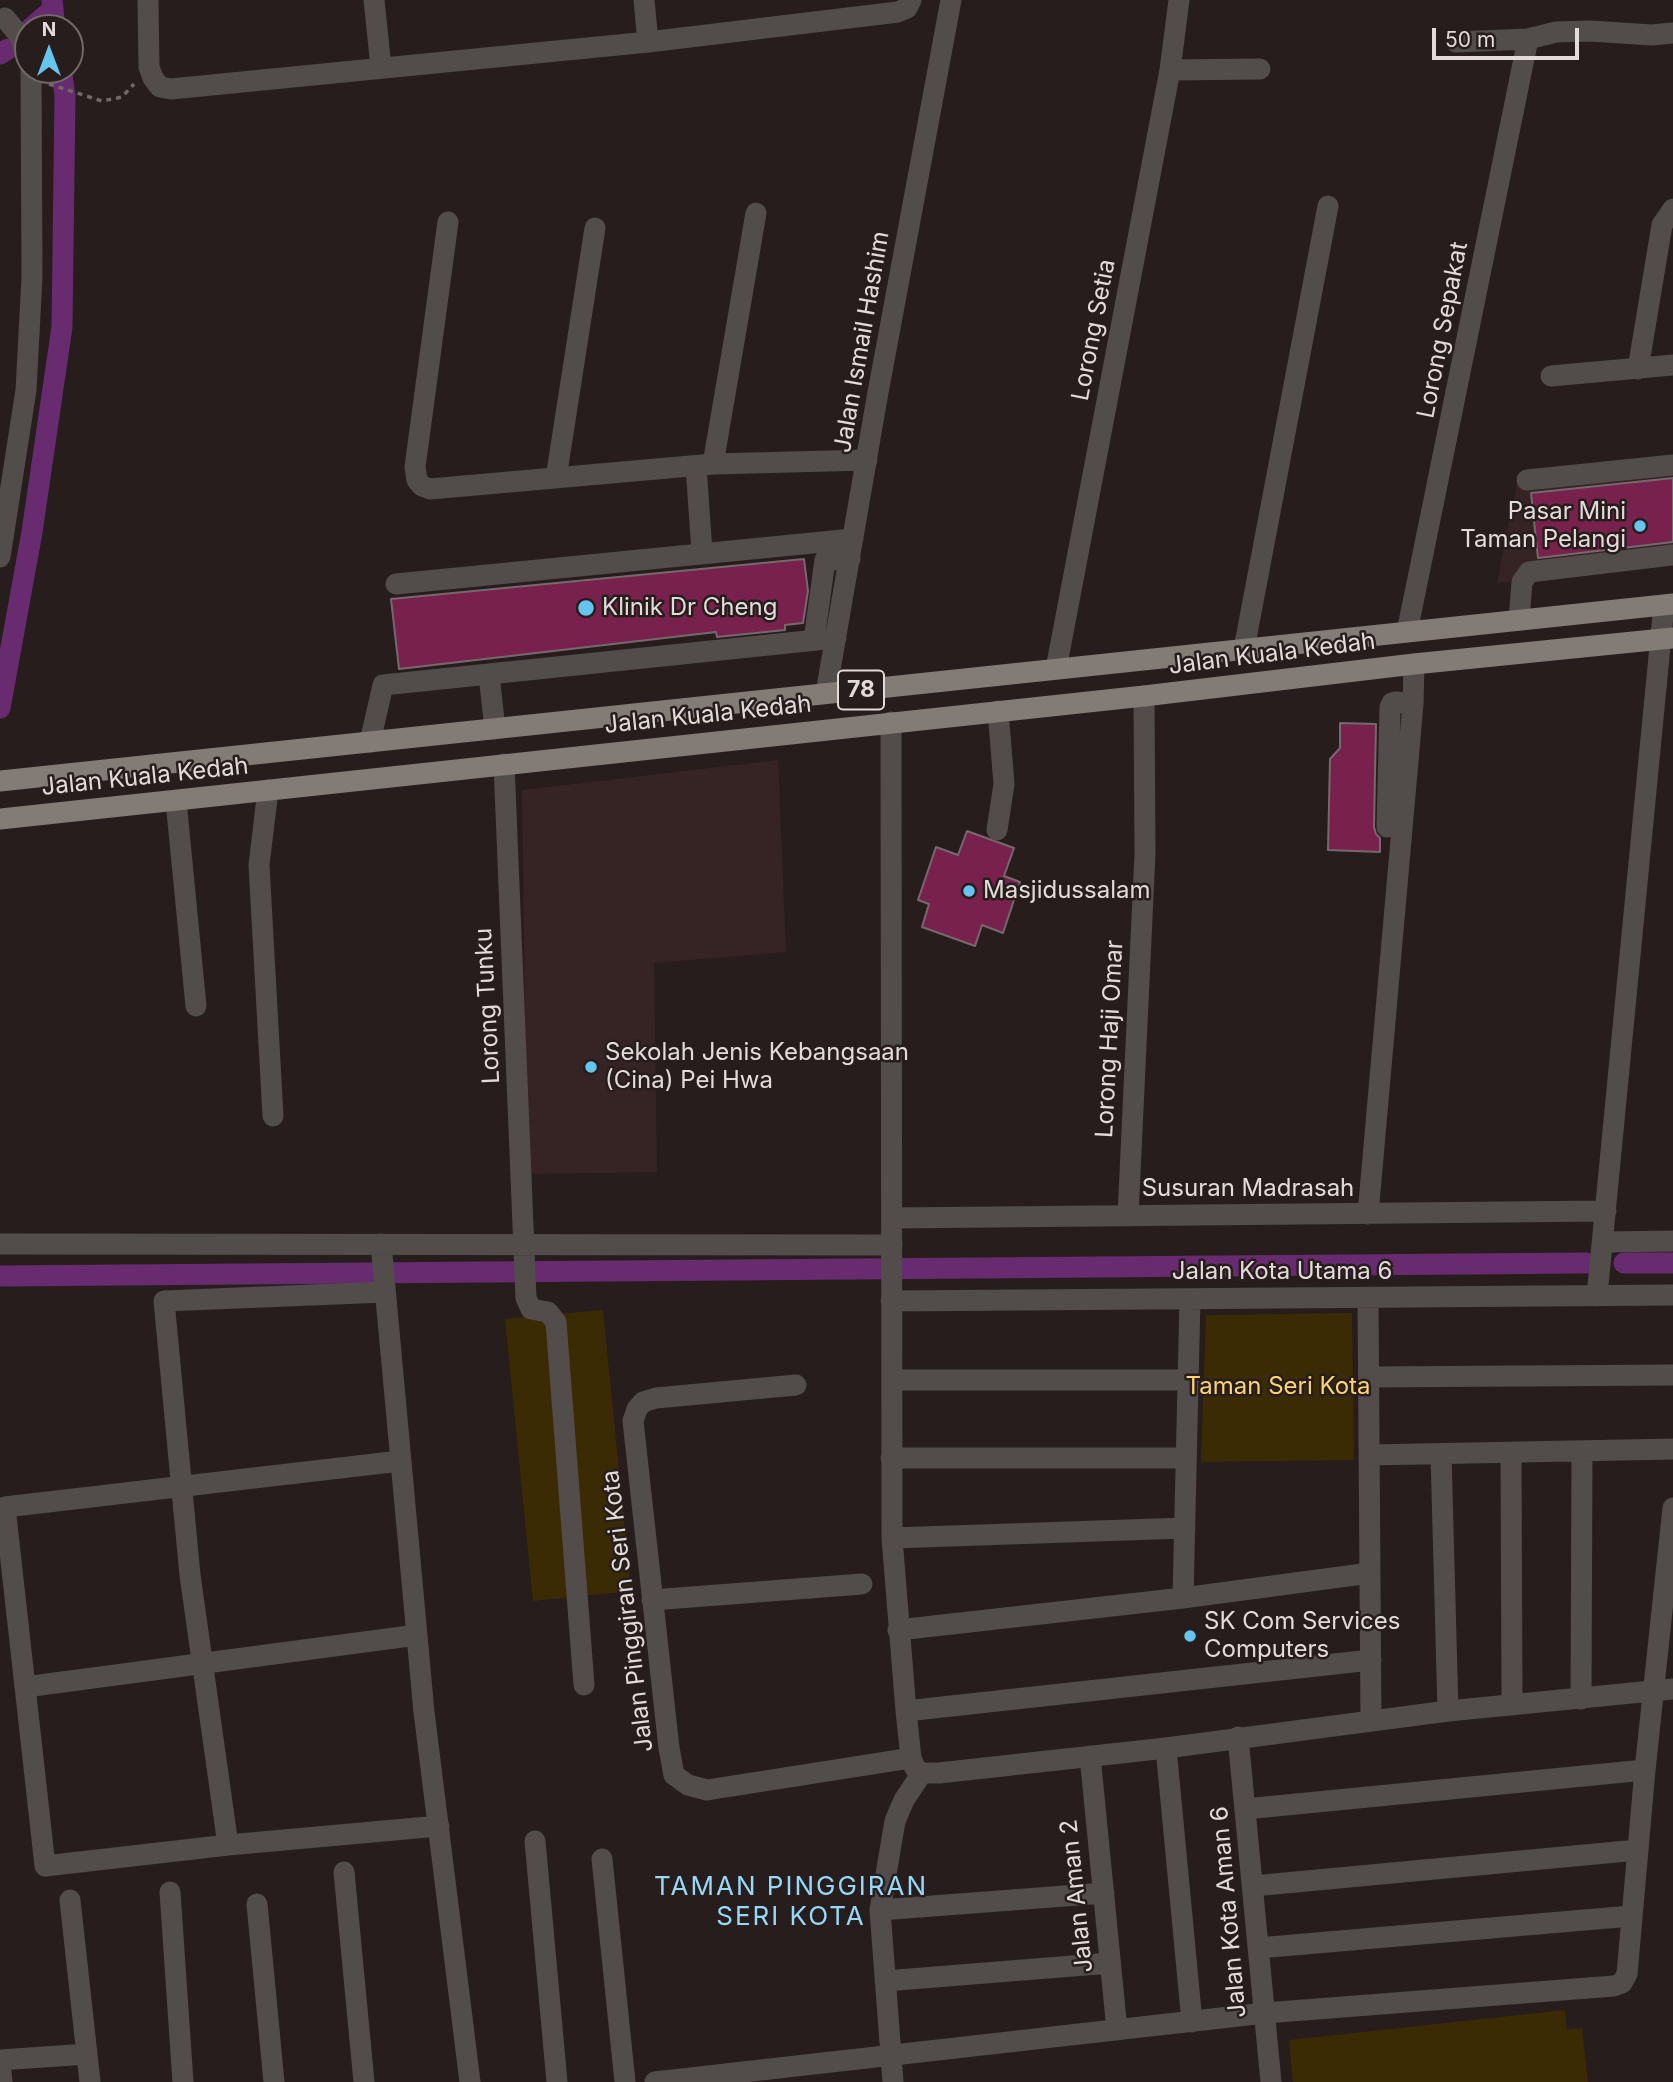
<!DOCTYPE html>
<style>
body{margin:0}
#map{position:relative;width:1673px;height:2082px;overflow:hidden;background:#271d1c;font-family:Inter,sans-serif}
canvas{display:block}
.north{position:absolute;left:14px;top:14px;width:70px;height:70px;box-sizing:border-box;background:#271d1c;border:2px solid #726968;border-radius:50%;rotate:0deg;font-size:19px;font-weight:700;line-height:28px;text-align:center;color:#e2dbda}
.north::after{content:'';display:block;margin:auto;width:24px;height:32px;background:#65c5ee;clip-path:polygon(50% 0,100% 100%,50% 72%,0 100%)}
.scale{position:absolute;left:1432px;top:28px;width:147px;height:32px;box-sizing:border-box;border:4px solid #e2dbda;border-top:0;padding-left:9px;font-size:21px;line-height:24px;white-space:nowrap;color:#e2dbda;-webkit-text-stroke:5px #271d1c;paint-order:stroke}
</style>
<div id="map">
<canvas width="1673" height="2082"></canvas>
<div class="north">N</div>
<div class="scale">50 m</div>
</div>
<script>
const context = document.querySelector('canvas').getContext('2d');
context.lineJoin = 'round';
function fillPath(path, color) {
  context.fillStyle = color;
  context.fill(path, 'evenodd');
}
function toPath(rows) {
  const path = new Path2D();
  for (const r of rows) {
    path.moveTo(r[0], r[1]);
    for (let i = 2; i < r.length; i += 2) path.lineTo(r[i], r[i + 1]);
  }
  return path;
}
function strokePath(path, color, width, dash) {
  context.strokeStyle = color;
  context.lineWidth = width;
  context.lineCap = dash ? 'butt' : 'round';
  context.setLineDash(dash || []);
  context.stroke(path);
}
function label(font, color, halo, rows, align = 'center') {
  context.font = font + ' Inter,sans-serif';
  context.lineWidth = 5;
  context.setLineDash([]);
  context.textBaseline = 'middle';
  context.strokeStyle = halo;
  context.fillStyle = color;
  for (const [text, x, y, turn = 0] of rows) {
    context.save();
    context.translate(x, y);
    context.rotate((+turn || 0) * Math.PI / 180);
    context.textAlign = isNaN(turn) ? turn : align;
    if (halo) context.strokeText(text, 0, 0);
    context.fillText(text, 0, 0);
    context.restore();
  }
}
fillPath(toPath([
 [1673,455,1673,564,1497,583,1519,472],
 [778,760,786,952,654,963,657,1172,527,1174,522,790]
]), '#352423');
fillPath(toPath([
 [603,1310,631,1591,533,1601,505,1319],
 [1352,1313,1354,1460,1201,1462,1206,1315],
 [1565,2010,1567,2030,1582,2028,1588,2082,1293,2082,1289,2040]
]), '#3a2b04');
strokePath(toPath([
 [52,0,55,28],
 [31,28,52,10],
 [0,54,8,49],
 [0,708,32,532,62,327,65,95,61,70],
 [1624,1263,1673,1263],
 [0,1276,1586,1263]
]), '#682b70', 21);
const building = toPath([
 [1673,478,1673,542,1538,558,1531,493,1673,478],
 [804,559,808,591,803,623,785,625,785,630,717,637,716,632,399,669,391,599,804,559],
 [1340,723,1376,724,1374,827,1376,834,1380,838,1380,852,1328,850,1330,759,1340,748,1340,723],
 [967,831,1014,848,1004,876,1020,882,1003,933,982,925,975,946,922,927,929,904,918,900,936,847,958,855,967,831]
]);
fillPath(building, '#79214d');
strokePath(building, '#75696d', 2);
strokePath(toPath([
 [49,84,102,101,122,97,134,84]
]), '#726968', 3.5, [5, 5]);
strokePath(toPath([
 [148,0,149,67,153,78,160,87,171,89,648,42,898,12,907,8,911,0],
 [374,0,381,67],
 [644,0,648,42],
 [5,18,19,35,28,59],
 [1456,42,1528,39,1556,32,1590,31,1652,35,1673,33],
 [1170,70,1260,69],
 [448,222,415,467,417,480,422,486,430,489,713,464,867,460],
 [1638,369,1662,225,1673,209],
 [1551,376,1673,365],
 [713,464,756,213],
 [696,466,702,552],
 [556,478,595,228],
 [1527,480,1673,465],
 [0,557,26,390,32,277,31,70],
 [396,584,853,539],
 [1519,620,1522,582,1529,572,1673,555],
 [1407,632,1528,39],
 [814,640,825,560,850,559],
 [1244,649,1328,206],
 [1056,669,1170,70,1179,0],
 [489,675,495,729],
 [826,693,877,398,951,0],
 [891,722,892,1538,906,1711,911,1758,915,1768,922,1773,939,1773,1166,1748,1448,1711,1673,1689],
 [370,742,383,685,836,638],
 [504,764,526,1298,531,1309,548,1312,556,1322,584,1685],
 [268,790,259,865,273,1116],
 [176,801,196,1006],
 [1387,827,1390,707,1392,703,1396,702,1413,704],
 [997,830,1004,784,998,711],
 [1368,1214,1413,704,1414,664],
 [1128,1216,1145,854,1144,696],
 [892,1218,1606,1211],
 [1604,1242,1673,1241],
 [0,1244,892,1245],
 [381,1244,424,1712,470,2082],
 [1597,1296,1664,605],
 [1368,1298,1371,1721],
 [891,1301,1673,1295],
 [1369,1377,1673,1375],
 [892,1380,1188,1380],
 [796,1385,656,1398,643,1402,637,1409,633,1421,669,1748,674,1775,688,1785,707,1790,911,1758],
 [1511,1453,1512,1705],
 [1441,1454,1448,1711],
 [1369,1455,1673,1449],
 [891,1458,1186,1458],
 [400,1461,5,1507,45,1866,228,1845,439,1826],
 [892,1538,1185,1528],
 [1183,1598,1190,1299],
 [652,1600,862,1584],
 [898,1630,1183,1598,1370,1573],
 [25,1687,417,1635],
 [1581,1699,1582,1451],
 [906,1711,1371,1660],
 [1238,1737,1271,2082],
 [1166,1748,1192,2022],
 [1090,1756,1117,2030],
 [1245,1809,1645,1770],
 [535,1841,557,2082],
 [228,1845,190,1575,164,1301,385,1292],
 [602,1859,625,2082],
 [344,1872,364,2082],
 [1253,1886,1638,1850],
 [170,1892,183,2082],
 [70,1900,90,2082],
 [257,1904,274,2082],
 [880,1910,1104,1893],
 [1258,1948,1631,1916],
 [885,1981,1110,1963],
 [0,2060,87,2054],
 [0,2061,2,2082],
 [655,2082,1265,2013,1614,1986,1622,1983,1627,1974,1645,1770,1673,1508],
 [893,2082,880,1910,895,1821,904,1800,922,1773]
]), '#524d4a', 21);
strokePath(toPath([
 [0,781,1673,604],
 [0,819,1144,696,1414,664,1673,638]
]), '#837b75', 21);
for (const [x, y, r, color] of [
 [1640,526,7,"#65c5ee"],
 [586,608,9,"#65c5ee"],
 [969,891,7,"#65c5ee"],
 [591,1067,7,"#65c5ee"],
 [1190,1636,7,"#65c5ee"]
]) {
  const dot = new Path2D();
  dot.arc(x, y, r, 0, 2 * Math.PI);
  context.fillStyle = color;
  context.fill(dot);
  strokePath(dot, '#271d1c', 2.5);
}
for (const [x, y, w] of [
 [861,690,46]
]) {
  const box = new Path2D();
  box.roundRect(x - w / 2, y - 19.5, w, 39, 5);
  context.fillStyle = '#271d1c';
  context.fill(box);
  strokePath(box, '#e2dbda', 2);
}
label('bold 23px', '#e2dbda', null, [
 ["78",861,690]
]);
label('24px', '#e2dbda', '#271d1c', [
 ["Lorong Setia",1094,330,-79],
 ["Lorong Sepakat",1443,330,-79],
 ["Jalan Ismail Hashim",862,342,-80],
 ["Jalan Kuala Kedah",1272,654,-7],
 ["Jalan Kuala Kedah",708,715,-6],
 ["Jalan Kuala Kedah",145,777,-6],
 ["Lorong Tunku",488,1006,-93],
 ["Lorong Haji Omar",1110,1039,-87],
 ["Susuran Madrasah",1248,1189],
 ["Jalan Kota Utama 6",1282,1272],
 ["Jalan Pinggiran Seri Kota",628,1611,-97],
 ["Jalan Aman 2",1077,1896,-96],
 ["Jalan Kota Aman 6",1229,1912,-95]
]);
label('24px', '#e2dbda', '#271d1c', [
 ["Pasar Mini",1626,512,"right"],
 ["Taman Pelangi",1626,540,"right"],
 ["Klinik Dr Cheng",602,608],
 ["Masjidussalam",983,891],
 ["Sekolah Jenis Kebangsaan",605,1053],
 ["(Cina) Pei Hwa",605,1081],
 ["SK Com Services",1204,1622],
 ["Computers",1204,1650]
], 'left');
label('24px', '#fcd470', '#271d1c', [
 ["Taman Seri Kota",1278,1387]
]);
context.letterSpacing = '2px';
label('26px', '#95d8f7', '#271d1c', [
 ["TAMAN PINGGIRAN",791,1887],
 ["SERI KOTA",791,1917]
]);
context.letterSpacing = '0px';
</script>
